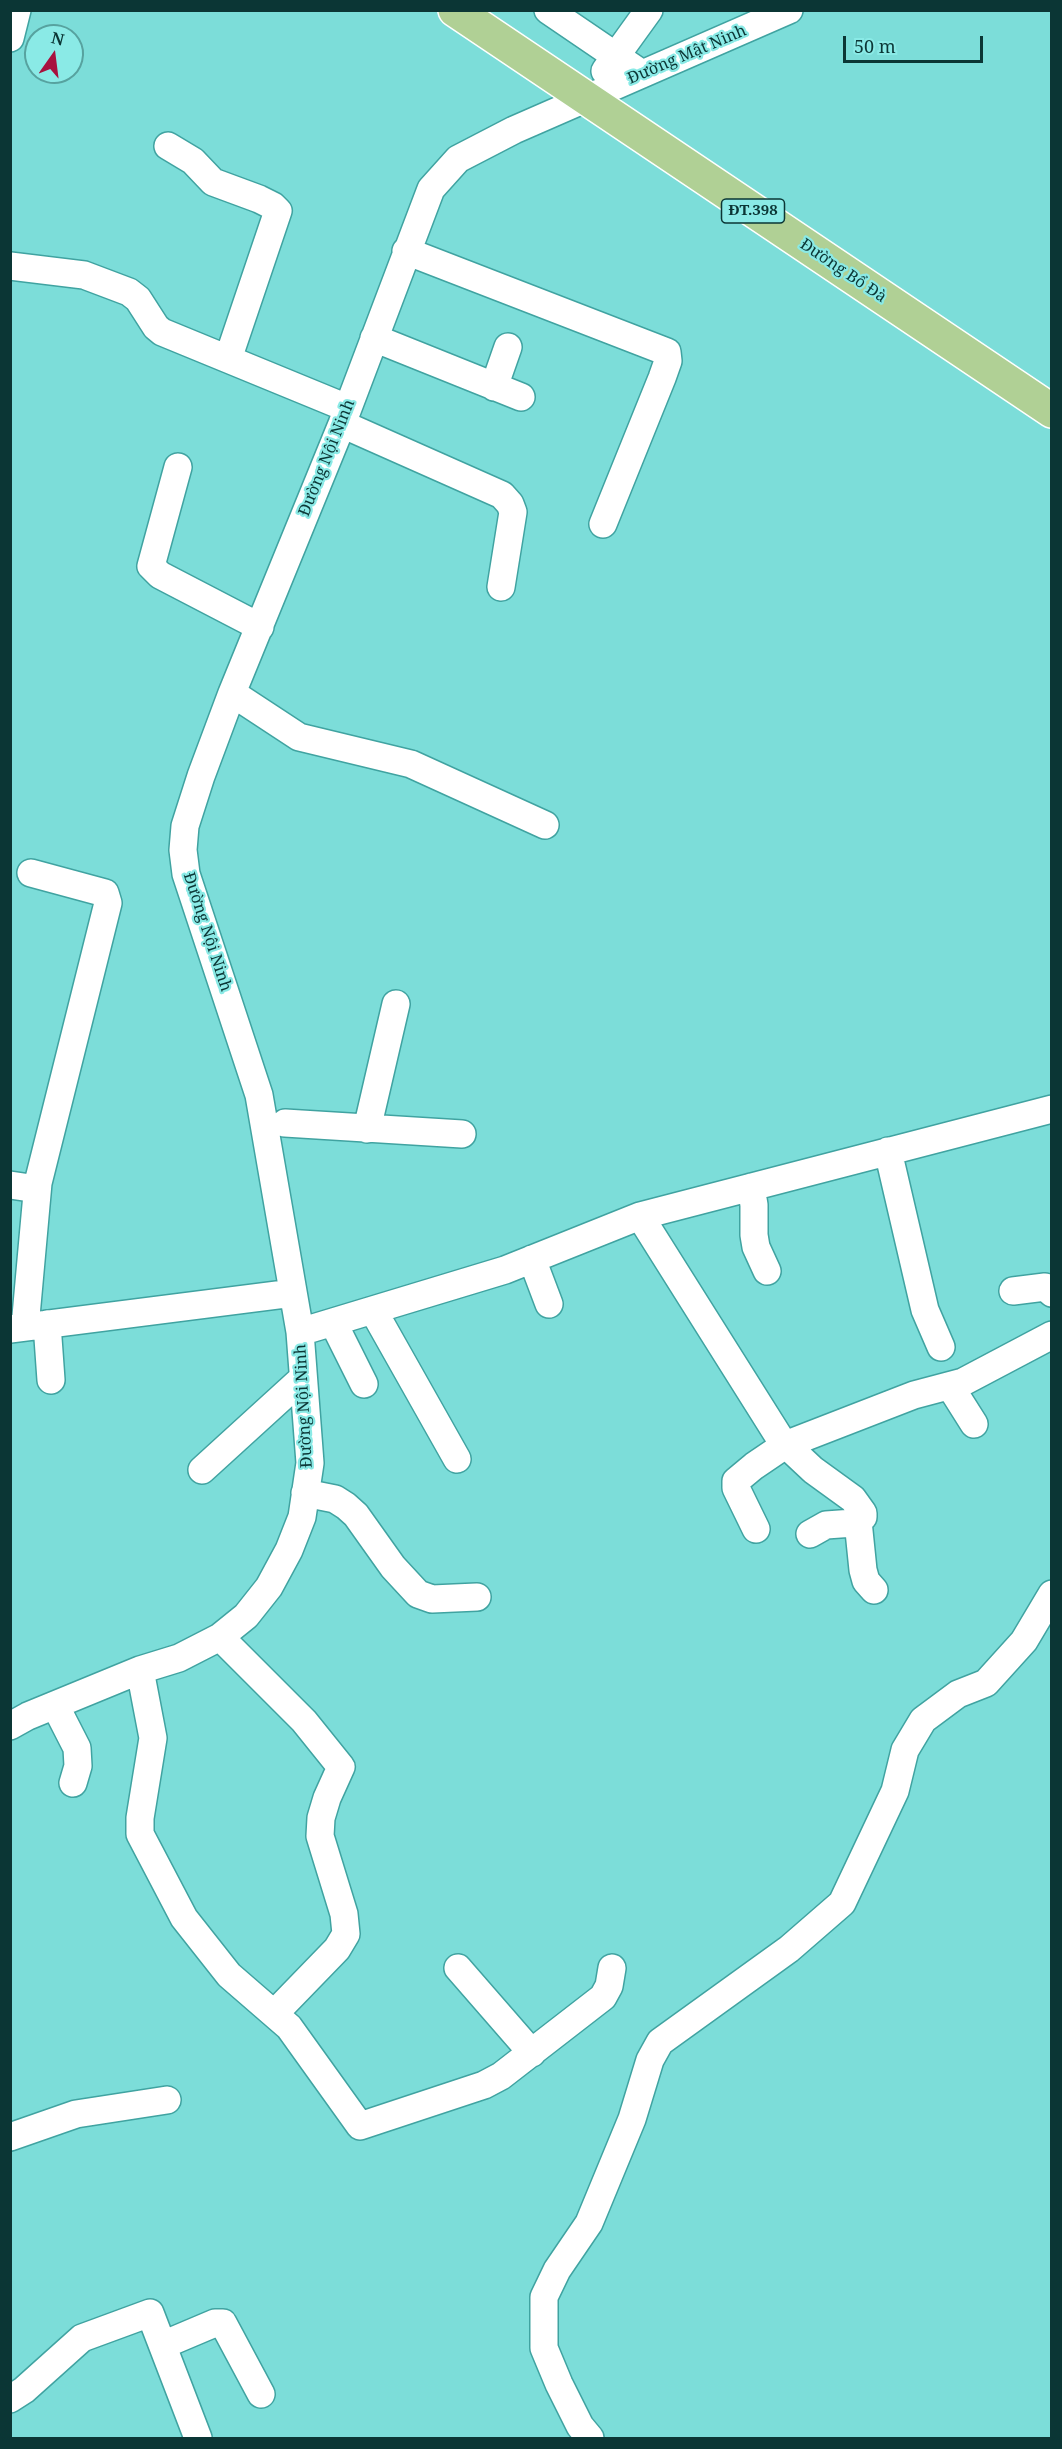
<!DOCTYPE html>
<meta charset="utf-8">
<style>
body{margin:0}
#map{position:relative;width:1062px;height:2449px;overflow:hidden;background:#7cddd9;font-family:"Noto Serif",serif}
canvas{display:block}
.frame{position:absolute;inset:0;border:12px solid #0b3635;pointer-events:none}
.north{position:absolute;left:24px;top:24px;width:60px;height:60px;box-sizing:border-box;background:#8aeae6;border:2px solid #57a29f;border-radius:50%;rotate:14deg;font-size:16px;font-weight:700;line-height:24px;text-align:center;color:#0b3635}
.north::after{content:'';display:block;margin:auto;width:21px;height:27px;background:#a8113e;clip-path:polygon(50% 0,100% 100%,50% 72%,0 100%)}
.scale{position:absolute;left:843px;top:36px;width:140px;height:27px;box-sizing:border-box;border:3px solid #0b3635;border-top:0;padding-left:8px;font-size:18px;line-height:21px;white-space:nowrap;color:#0b3635;-webkit-text-stroke:4px #8aeae6;paint-order:stroke}
</style>
<div id="map">
<canvas width="1062" height="2449"></canvas>
<div class="frame"></div>
<div class="north">N</div>
<div class="scale">50 m</div>
</div>
<script>
const context = document.querySelector('canvas').getContext('2d');
context.lineJoin = 'round';
function toPath(rows) {
  const path = new Path2D();
  for (const r of rows) {
    path.moveTo(r[0], r[1]);
    for (let i = 2; i < r.length; i += 2) path.lineTo(r[i], r[i + 1]);
  }
  return path;
}
function strokePath(path, color, width, dash) {
  context.strokeStyle = color;
  context.lineWidth = width;
  context.lineCap = dash ? 'butt' : 'round';
  context.setLineDash(dash || []);
  context.stroke(path);
}
function label(font, color, halo, rows, align = 'center') {
  context.font = font + ' "Noto Serif",serif';
  context.lineWidth = 4.5;
  context.setLineDash([]);
  context.textBaseline = 'middle';
  context.strokeStyle = halo;
  context.fillStyle = color;
  for (const [text, x, y, turn = 0] of rows) {
    context.save();
    context.translate(x, y);
    context.rotate((+turn || 0) * Math.PI / 180);
    context.textAlign = isNaN(turn) ? turn : align;
    if (halo) context.strokeText(text, 0, 0);
    context.fillText(text, 0, 0);
    context.restore();
  }
}
const minor = toPath([
 [548,10,642,74],
 [10,38,17,10],
 [605,71,649,10],
 [168,146,193,161,213,182,259,199,273,206,278,211,228,359],
 [406,251,667,352,668,361,662,378,603,524],
 [10,266,84,275,129,292,138,299,156,327,162,332,347,408],
 [374,338,521,397],
 [494,387,508,347],
 [342,424,502,495,510,504,513,512,501,587],
 [178,467,151,566,160,575,260,627],
 [232,693,299,737,411,764,545,825],
 [285,1123,462,1134],
 [367,1129,396,1004],
 [888,1151,925,1310,941,1347],
 [10,1185,37,1189],
 [751,1187,754,1205,754,1235,756,1247,767,1271],
 [640,1216,781,1440,813,1470,853,1499,863,1513,863,1517,854,1523,826,1525,810,1534],
 [532,1259,549,1304],
 [1013,1291,1045,1287,1052,1293],
 [373,1310,457,1459],
 [333,1322,364,1384],
 [47,1324,51,1380],
 [25,1327,38,1183,108,903,105,893,31,873],
 [10,1329,293,1293],
 [300,1332,505,1270,640,1216,1052,1109],
 [950,1386,974,1424],
 [202,1470,303,1378],
 [305,1493,335,1499,346,1506,356,1515,393,1567,418,1594,432,1599,477,1597],
 [858,1521,863,1570,866,1581,874,1590],
 [756,1529,736,1488,736,1481,754,1466,785,1445,914,1395,963,1382,1052,1335],
 [220,1637,304,1721,341,1767,327,1798,321,1818,320,1836,344,1914,346,1934,337,1949,274,2014],
 [140,1670,153,1738,140,1818,140,1834,184,1918,229,1975,289,2027,360,2126,484,2085,501,2076,603,1997,609,1986,612,1968],
 [55,1705,77,1748,78,1766,73,1783],
 [10,1726,28,1716,140,1670,179,1658,220,1637,246,1616,269,1587,289,1550,302,1517,310,1463,300,1332,259,1095,186,874,183,850,185,826,201,776,232,693,342,424,431,189,458,159,514,130,789,10],
 [458,1968,532,2053],
 [10,2137,76,2114,167,2100],
 [163,2345,215,2323,223,2323,261,2394],
 [10,2399,24,2390,82,2338,150,2313,198,2438],
 [590,2438,580,2426,559,2384,544,2348,544,2297,557,2270,589,2223,632,2119,650,2060,660,2042,789,1949,842,1903,895,1791,905,1750,923,1720,958,1694,986,1683,1024,1641,1052,1594]
]);
const major = toPath([
 [455,10,1052,411]
]);
strokePath(minor, '#40a3a1', 30);
strokePath(major, '#fff', 36);
strokePath(minor, '#fff', 27);
strokePath(major, '#b0d095', 33);
for (const [x, y, w] of [
 [753,211,63]
]) {
  const box = new Path2D();
  box.roundRect(x - w / 2, y - 12, w, 24, 4.5);
  context.fillStyle = '#8aeae6';
  context.fill(box);
  strokePath(box, '#0b3635', 1.5);
}
label('bold 15px', '#0b3635', null, [
 ["ĐT.398",753,211]
]);
label('16px', '#0b3635', '#8aeae6', [
 ["Đường Mật Ninh",687,55,-23],
 ["Đường Bổ Đà",843,271,34],
 ["Đường Nội Ninh",327,458,-68],
 ["Đường Nội Ninh",207,932,72],
 ["Đường Nội Ninh",304,1406,-93]
]);
</script>
